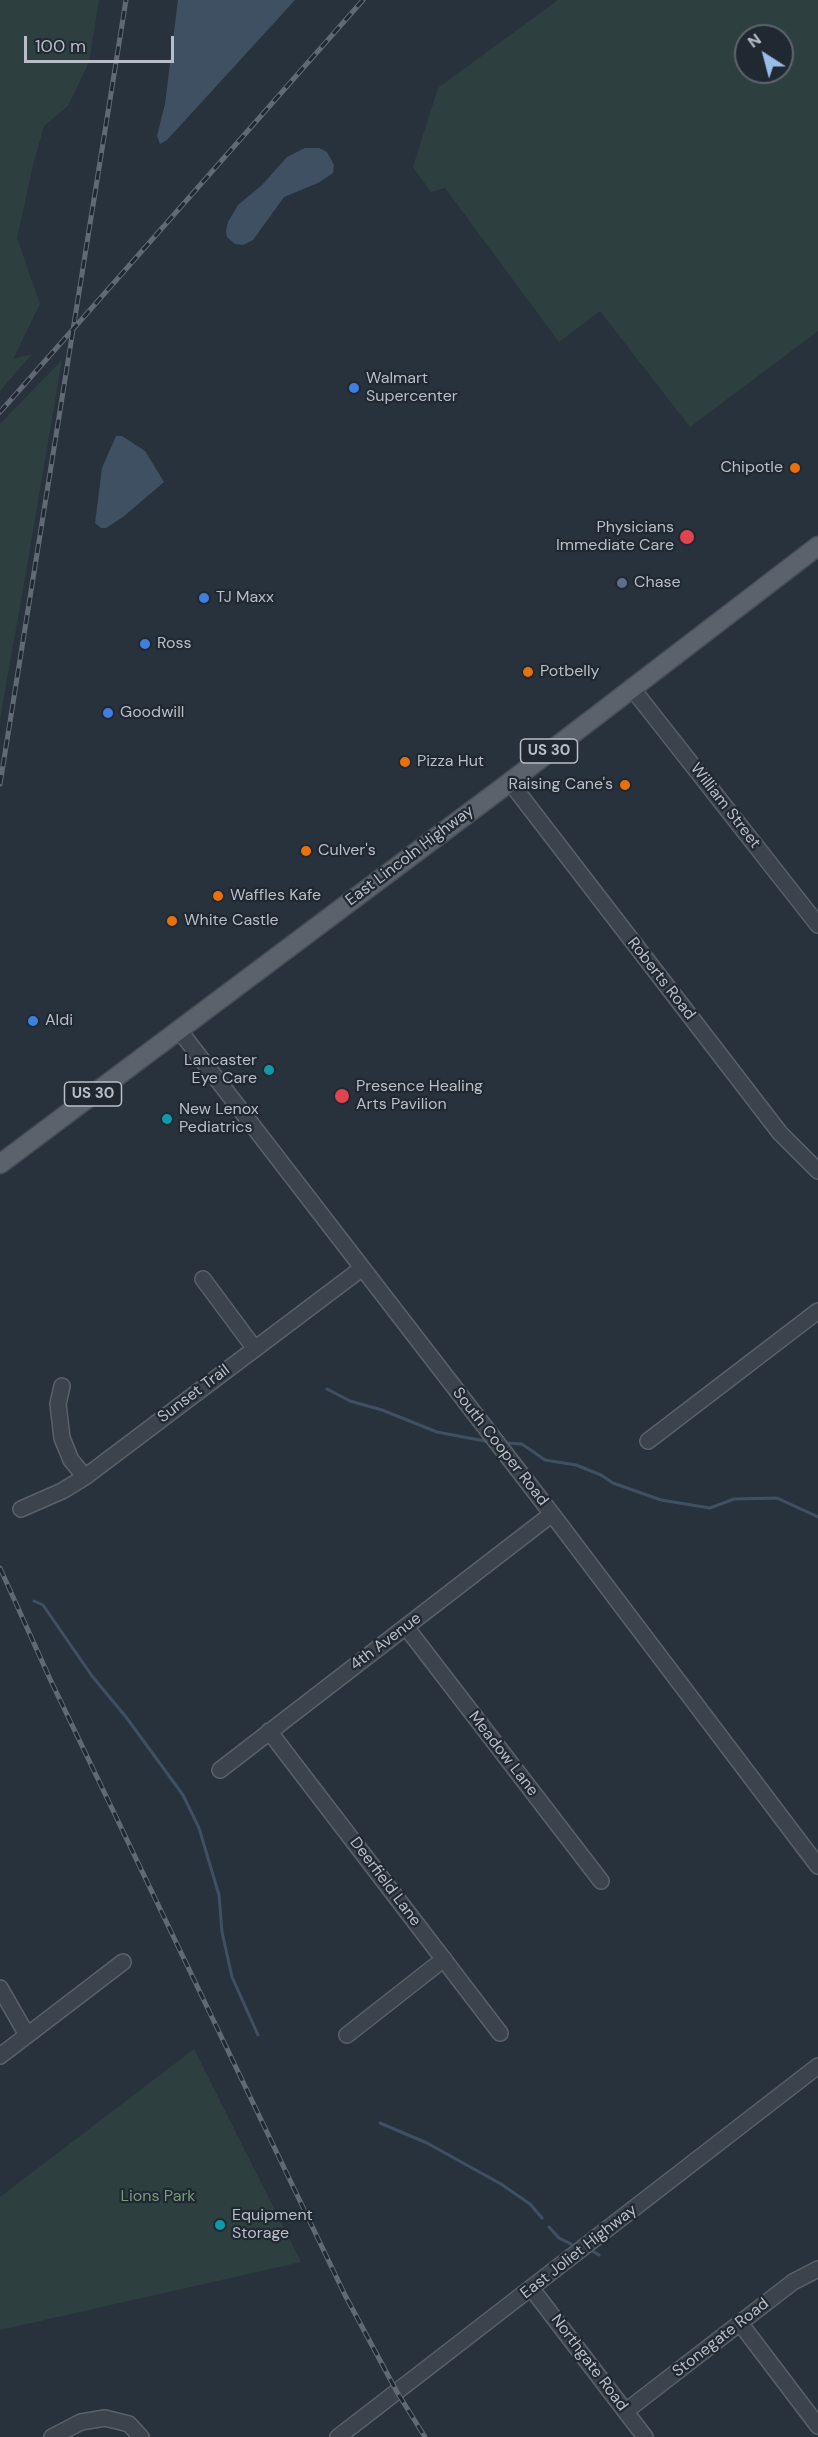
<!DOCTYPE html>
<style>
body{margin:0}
#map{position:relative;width:818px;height:2437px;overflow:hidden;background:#28323c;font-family:"DM Sans",sans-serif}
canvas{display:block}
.north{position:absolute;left:734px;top:24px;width:60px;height:60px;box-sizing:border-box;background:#202831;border:2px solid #5d646d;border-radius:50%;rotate:324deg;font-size:16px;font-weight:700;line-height:24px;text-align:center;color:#b8bec7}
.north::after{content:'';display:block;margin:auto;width:21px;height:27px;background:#99bdeb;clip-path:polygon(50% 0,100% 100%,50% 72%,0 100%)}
.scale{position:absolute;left:24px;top:36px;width:150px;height:27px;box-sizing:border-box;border:3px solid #b8bec7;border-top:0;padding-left:8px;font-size:18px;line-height:21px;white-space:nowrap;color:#b8bec7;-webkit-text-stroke:4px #202831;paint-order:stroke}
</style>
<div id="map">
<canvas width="818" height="2437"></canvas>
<div class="north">N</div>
<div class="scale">100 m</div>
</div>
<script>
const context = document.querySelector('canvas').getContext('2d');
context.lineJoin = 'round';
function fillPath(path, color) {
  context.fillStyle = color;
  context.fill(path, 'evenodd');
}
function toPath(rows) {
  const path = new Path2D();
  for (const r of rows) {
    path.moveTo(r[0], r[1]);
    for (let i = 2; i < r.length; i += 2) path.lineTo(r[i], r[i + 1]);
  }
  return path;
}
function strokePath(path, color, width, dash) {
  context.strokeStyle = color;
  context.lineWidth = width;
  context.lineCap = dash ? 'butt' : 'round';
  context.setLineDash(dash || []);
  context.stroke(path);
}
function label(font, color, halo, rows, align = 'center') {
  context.font = font + ' "DM Sans",sans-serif';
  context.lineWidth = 4.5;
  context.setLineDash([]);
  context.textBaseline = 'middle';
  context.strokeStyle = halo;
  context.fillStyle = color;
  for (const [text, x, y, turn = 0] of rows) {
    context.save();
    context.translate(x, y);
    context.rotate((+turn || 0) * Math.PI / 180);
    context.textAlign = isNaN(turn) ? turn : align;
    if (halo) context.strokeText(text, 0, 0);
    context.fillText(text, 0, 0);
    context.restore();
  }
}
fillPath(toPath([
 [0,0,99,0,89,62,68,106,44,126,33,165,17,238,40,304,13,359,32,354,0,391],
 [558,0,818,0,818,331,690,427,600,311,559,342,445,188,431,192,413,167,438,88],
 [746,36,782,36,782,72,746,72],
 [62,360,27,566,0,719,0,424],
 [194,2049,301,2262,0,2330,0,2197]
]), '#2d403f');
fillPath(toPath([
 [178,0,295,0,167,140,160,144,157,136,165,104],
 [305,148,319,148,327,152,334,165,333,173,318,183,284,197,253,240,243,245,235,244,227,237,226,231,228,222,238,205,262,185,287,157],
 [116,436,122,436,145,451,164,482,123,517,106,528,101,528,95,523,102,468]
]), '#405063');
strokePath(toPath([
 [327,1389,350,1401,382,1410,437,1432,490,1442],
 [507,1443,522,1444,545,1460,576,1465,601,1475,613,1483,661,1500,710,1508,734,1499,777,1498,818,1517],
 [34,1601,43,1605,92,1676,126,1717,183,1795,199,1828,219,1895,222,1932,232,1977,258,2035],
 [380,2123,427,2143,501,2184,530,2204,542,2218],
 [549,2227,559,2238,571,2244],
 [591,2250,599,2255]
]), '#405063', 3);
const minor = toPath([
 [631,687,818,925],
 [510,782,780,1133,818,1171],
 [179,1030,552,1514,818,1866],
 [203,1279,255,1349],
 [62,1386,58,1404,62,1438,71,1460,85,1477],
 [648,1441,818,1311],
 [21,1509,62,1491,85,1477,361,1269],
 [406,1627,601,1881],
 [269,1731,500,2033],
 [220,1770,552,1514],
 [0,1988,27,2035],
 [347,2035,444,1959],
 [0,2056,123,1962],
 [532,2289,645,2437],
 [740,2323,818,2426],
 [626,2411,793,2282,818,2269],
 [52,2437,81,2422,105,2418,129,2424,141,2437],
 [338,2437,818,2066]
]);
const major = toPath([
 [0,1164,510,782,818,546]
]);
strokePath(minor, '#59616a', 18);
strokePath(major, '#484f58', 21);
strokePath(minor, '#3b434c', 15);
strokePath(major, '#5a626c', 18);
const rail = toPath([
 [0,412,363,0],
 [0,784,126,0],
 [0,1568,50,1679,345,2295,397,2392,425,2437]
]);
strokePath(rail, '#606a75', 5);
strokePath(rail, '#202831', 3, [9]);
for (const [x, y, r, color] of [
 [354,388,6,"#3f7fe0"],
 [795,468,6,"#e8710a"],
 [687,537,8,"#e0444e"],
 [622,583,6,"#5c6f8a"],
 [204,598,6,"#3f7fe0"],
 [145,644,6,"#3f7fe0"],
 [528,672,6,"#e8710a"],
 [108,713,6,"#3f7fe0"],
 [405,762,6,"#e8710a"],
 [625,785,6,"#e8710a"],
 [306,851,6,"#e8710a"],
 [218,896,6,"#e8710a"],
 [172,921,6,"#e8710a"],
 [33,1021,6,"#3f7fe0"],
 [269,1070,6,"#0f9aa8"],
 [342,1096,8,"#e0444e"],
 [167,1119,6,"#0f9aa8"],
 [220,2225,6,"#0f9aa8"]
]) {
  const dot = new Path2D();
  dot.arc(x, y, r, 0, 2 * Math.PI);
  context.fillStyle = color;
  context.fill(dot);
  strokePath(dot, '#202831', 2);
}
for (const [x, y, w] of [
 [549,751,57],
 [93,1094,57]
]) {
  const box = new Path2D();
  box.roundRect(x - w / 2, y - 12, w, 24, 4.5);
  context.fillStyle = '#202831';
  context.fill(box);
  strokePath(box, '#b8bec7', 1.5);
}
label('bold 15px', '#b8bec7', null, [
 ["US 30",549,751],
 ["US 30",93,1094]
]);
label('16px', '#b8bec7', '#202831', [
 ["Walmart",366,379],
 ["Supercenter",366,397],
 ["Chipotle",783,468,"right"],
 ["Physicians",674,528,"right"],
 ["Immediate Care",674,546,"right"],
 ["Chase",634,583],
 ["TJ Maxx",216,598],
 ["Ross",157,644],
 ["Potbelly",540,672],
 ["Goodwill",120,713],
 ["Pizza Hut",417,762],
 ["Raising Cane's",613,785,"right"],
 ["Culver's",318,851],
 ["Waffles Kafe",230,896],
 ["White Castle",184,921],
 ["Aldi",45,1021],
 ["Lancaster",257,1061,"right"],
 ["Eye Care",257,1079,"right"],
 ["Presence Healing",356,1087],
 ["Arts Pavilion",356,1105],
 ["New Lenox",179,1110],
 ["Pediatrics",179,1128],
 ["Equipment",232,2216],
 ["Storage",232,2234]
], 'left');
label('16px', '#b8bec7', '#202831', [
 ["William Street",725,806,52],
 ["East Lincoln Highway",410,856,-37],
 ["Roberts Road",661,979,52],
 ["Sunset Trail",194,1394,-37],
 ["South Cooper Road",500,1447,52],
 ["4th Avenue",386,1642,-37],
 ["Meadow Lane",503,1754,52],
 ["Deerfield Lane",385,1882,53],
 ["East Joliet Highway",579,2252,-38],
 ["Stonegate Road",721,2338,-38],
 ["Northgate Road",589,2363,53]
]);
label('16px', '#799a7f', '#202831', [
 ["Lions Park",158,2197]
]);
</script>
